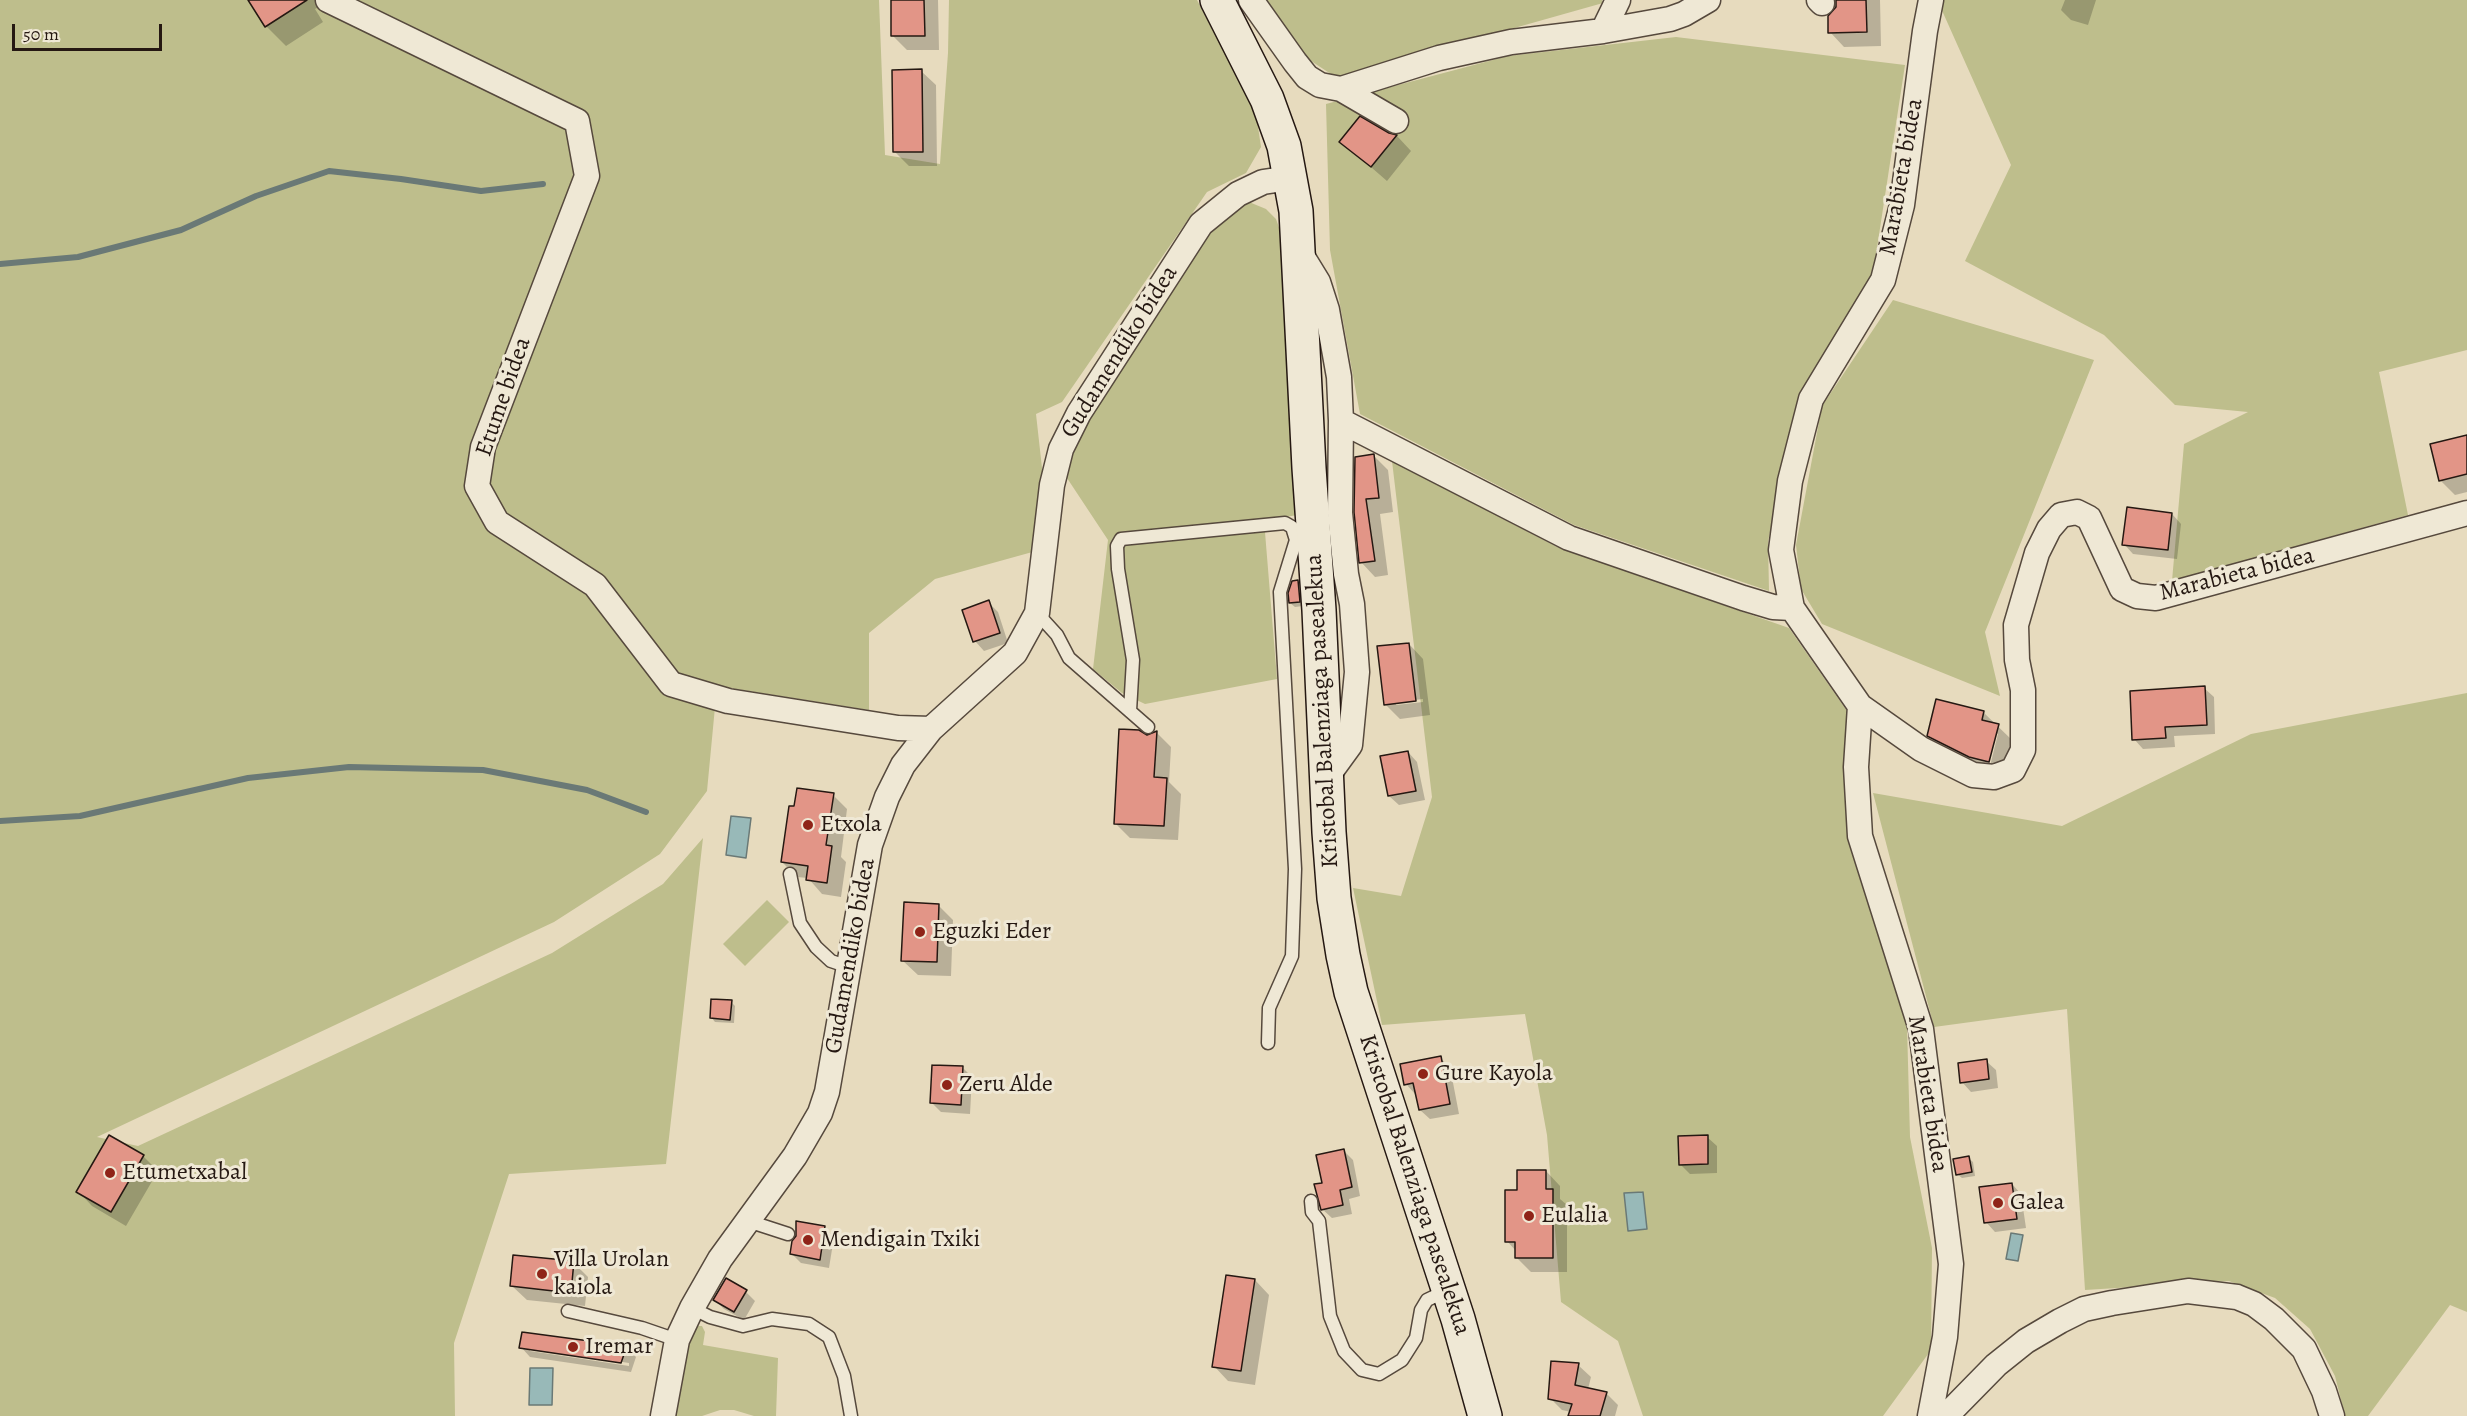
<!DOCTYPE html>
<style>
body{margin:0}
#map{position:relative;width:2467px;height:1416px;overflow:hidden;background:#e7dbbe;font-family:Alegreya,serif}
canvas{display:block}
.scale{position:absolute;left:12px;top:24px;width:150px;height:27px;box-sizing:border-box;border:3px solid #251812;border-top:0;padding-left:8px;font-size:18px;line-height:21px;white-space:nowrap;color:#251812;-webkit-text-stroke:4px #efe8d5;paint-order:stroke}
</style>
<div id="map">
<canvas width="2467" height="1416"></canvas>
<div class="scale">50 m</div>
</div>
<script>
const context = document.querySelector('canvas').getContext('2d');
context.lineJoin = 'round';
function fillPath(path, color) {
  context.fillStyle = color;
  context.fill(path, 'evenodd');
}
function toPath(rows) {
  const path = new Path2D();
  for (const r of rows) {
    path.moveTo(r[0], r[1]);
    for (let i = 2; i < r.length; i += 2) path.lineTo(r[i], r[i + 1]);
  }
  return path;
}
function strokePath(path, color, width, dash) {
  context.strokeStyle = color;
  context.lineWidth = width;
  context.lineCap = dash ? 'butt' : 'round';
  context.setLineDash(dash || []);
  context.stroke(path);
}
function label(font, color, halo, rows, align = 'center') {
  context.font = font + ' Alegreya,serif';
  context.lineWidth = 6;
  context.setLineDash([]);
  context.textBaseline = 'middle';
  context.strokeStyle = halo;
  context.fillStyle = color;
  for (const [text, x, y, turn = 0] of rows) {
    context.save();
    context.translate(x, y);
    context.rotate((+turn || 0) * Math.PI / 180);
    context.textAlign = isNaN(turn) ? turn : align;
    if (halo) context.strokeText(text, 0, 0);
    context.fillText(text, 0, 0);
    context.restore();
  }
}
fillPath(toPath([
 [0,0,879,0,885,155,940,164,948,53,949,0,1197,0,1256,113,1261,147,1246,173,1207,192,1062,402,1036,414,1043,477,1036,551,935,579,869,633,869,710,717,686,707,791,660,854,554,922,97,1137,138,1146,552,953,663,884,703,838,666,1164,509,1174,454,1343,455,1416,0,1416],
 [1261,0,1602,0,1603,3,1337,78,1305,57],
 [1941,0,2467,0,2467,350,2379,372,2408,515,2172,581,2184,444,2248,412,2175,405,2104,335,1965,261,2011,165,1940,6],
 [1676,37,1905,65,1873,274,1802,395,1768,541,1769,591,1574,525,1360,414,1330,250,1326,104,1508,56],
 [1249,202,1266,209,1276,219,1283,239,1298,515,1264,520,1277,679,1145,704,1122,693,1093,669,1108,540,1065,475,1071,449,1090,410,1222,214],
 [1893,300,2094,360,1985,632,2000,696,1822,624,1801,589,1796,545,1822,406],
 [1392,461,1557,547,1789,628,1847,711,1850,833,1907,1026,1910,1137,1932,1248,1931,1350,1883,1416,1643,1416,1618,1341,1561,1302,1547,1135,1525,1014,1382,1025,1353,888,1401,896,1432,797],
 [2467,693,2467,1312,2450,1305,2368,1416,2345,1416,2335,1376,2310,1329,2275,1298,2229,1281,2085,1290,2067,1009,1934,1027,1873,793,2062,826,2251,734],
 [767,900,789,922,745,966,723,944],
 [695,1326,702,1326,705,1332,703,1345,778,1358,776,1416,754,1416,734,1410,720,1410,702,1416,674,1416,688,1338]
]), '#bebe8c');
const water = toPath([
 [731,816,751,818,746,858,726,855,731,816],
 [1643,1192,1647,1229,1628,1231,1624,1193,1643,1192],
 [2011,1233,2023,1235,2018,1261,2006,1259,2011,1233],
 [530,1368,553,1368,552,1405,529,1405,530,1368]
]);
fillPath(water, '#98b9b8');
strokePath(water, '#6a7976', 1.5);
fillPath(toPath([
 [250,0,319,0,322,5,315,9,323,22,286,46,266,26],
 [892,0,938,0,939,50,907,50,893,36],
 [1837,0,1880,0,1881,46,1844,47,1830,32],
 [2065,0,2096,0,2088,25,2071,20,2061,10],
 [921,71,936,85,937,166,909,166,895,152],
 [1388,135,1397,136,1411,151,1387,181,1341,141],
 [2467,436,2467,492,2455,495,2440,480],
 [1373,455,1388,470,1393,512,1380,514,1388,575,1375,577,1361,562,1356,512],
 [2172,514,2181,524,2177,559,2133,554,2124,544],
 [1298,581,1302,586,1303,606,1295,607,1290,603],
 [988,602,998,612,1008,643,984,651,975,641,964,610],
 [1409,644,1423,659,1430,715,1400,719,1385,704],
 [1423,699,1423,702,1396,705,1396,702],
 [2204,688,2214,697,2215,734,2174,736,2175,747,2143,749,2134,739],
 [1937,701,1983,712,2012,740,2004,776,1985,771,1943,750,1928,735],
 [1995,732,1998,734,1989,770,1986,769],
 [1157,733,1171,747,1169,782,1181,794,1178,840,1130,838,1115,823,1147,737],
 [1408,752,1417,762,1425,800,1399,805,1389,796],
 [833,795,847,809,841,857,846,862,841,897,822,894,808,878,797,877,782,862],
 [938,905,953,920,951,976,918,975,903,961],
 [731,1002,735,1006,734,1023,715,1022,711,1017],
 [1440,1058,1450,1067,1459,1114,1430,1119,1420,1110,1415,1094,1406,1084],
 [1986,1061,1996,1070,1998,1088,1971,1092,1962,1082],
 [963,1068,972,1077,970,1114,941,1112,932,1103],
 [109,1137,143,1156,158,1171,126,1226,92,1206,78,1191],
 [1707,1137,1717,1146,1717,1173,1690,1174,1680,1164],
 [1344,1151,1353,1160,1360,1196,1349,1199,1352,1214,1332,1218,1322,1209,1323,1184],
 [1968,1158,1973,1162,1975,1176,1962,1178,1957,1174],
 [1546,1171,1560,1186,1560,1199,1567,1205,1567,1272,1531,1272,1516,1257,1516,1251,1507,1241,1518,1192],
 [2012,1184,2021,1194,2026,1228,1995,1232,1986,1222],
 [825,1228,834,1237,829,1268,801,1263,792,1254,797,1236],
 [573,1262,588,1277,585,1306,527,1300,512,1286],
 [1255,1280,1269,1295,1255,1385,1228,1381,1214,1366],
 [746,1292,755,1301,744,1320,724,1309,715,1300],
 [521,1347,626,1347,636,1357,631,1372,530,1357],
 [530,1348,629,1363,629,1366,530,1351],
 [1578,1365,1591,1377,1588,1389,1606,1393,1618,1405,1615,1416,1569,1416,1571,1412,1562,1410,1550,1398]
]), '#0003');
strokePath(toPath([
 [0,264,78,257,181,230,256,196,329,171,401,179,481,191,543,184],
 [0,821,80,816,248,778,349,767,483,770,587,790,646,812]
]), '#6a7976', 6);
const building = toPath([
 [248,0,307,0,265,27,248,0],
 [891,0,924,0,925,36,891,36,891,0],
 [1836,0,1866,0,1867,32,1828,33,1828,16,1836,7,1836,0],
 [922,69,923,152,893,152,892,70,922,69],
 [1360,116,1389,133,1397,135,1371,167,1339,142,1360,116],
 [2467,435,2467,474,2439,481,2430,444,2467,435],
 [1374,454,1379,498,1366,499,1375,561,1359,563,1354,512,1355,457,1374,454],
 [2127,507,2172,513,2168,550,2122,545,2127,507],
 [1298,580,1300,602,1289,603,1288,593,1292,581,1298,580],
 [989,600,1000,633,973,642,962,610,989,600],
 [1409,643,1416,701,1384,705,1377,646,1409,643],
 [2205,686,2207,725,2165,727,2166,738,2132,740,2130,691,2205,686],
 [1936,699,1984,711,1982,720,1999,724,1989,762,1969,757,1927,736,1936,699],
 [1119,729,1139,730,1147,735,1157,731,1154,777,1167,778,1164,826,1114,824,1119,729],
 [1408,751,1416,791,1388,796,1380,756,1408,751],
 [797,788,834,793,826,845,832,846,827,883,806,880,808,866,781,862,789,806,794,806,797,788],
 [904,902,939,904,937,962,901,961,904,902],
 [711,999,732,1000,730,1020,710,1018,711,999],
 [1441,1056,1450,1104,1419,1110,1413,1083,1404,1085,1400,1064,1441,1056],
 [1987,1059,1989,1079,1960,1083,1958,1063,1987,1059],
 [932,1065,963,1066,961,1105,930,1103,932,1065],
 [109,1135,144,1155,111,1212,76,1192,109,1135],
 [1708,1135,1708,1164,1679,1165,1678,1136,1708,1135],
 [1344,1149,1352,1187,1340,1190,1343,1205,1321,1210,1314,1184,1322,1183,1316,1155,1344,1149],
 [1969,1156,1972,1172,1956,1175,1953,1159,1969,1156],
 [1517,1170,1546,1170,1546,1189,1553,1189,1553,1258,1515,1258,1515,1242,1505,1242,1505,1190,1517,1190,1517,1170],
 [2012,1183,2017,1219,1984,1223,1979,1187,2012,1183],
 [796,1221,825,1226,820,1260,790,1254,792,1241,796,1236,796,1221],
 [513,1255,574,1261,571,1293,510,1286,513,1255],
 [1226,1275,1255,1279,1241,1371,1212,1367,1226,1275],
 [726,1278,747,1290,734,1312,713,1300,726,1278],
 [522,1332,627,1346,621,1363,519,1348,522,1332],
 [1551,1361,1579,1363,1575,1385,1607,1392,1600,1416,1568,1416,1572,1404,1548,1399,1551,1361]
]);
fillPath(building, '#e29587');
strokePath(building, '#251812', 1.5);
const lane = toPath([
 [1037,613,1057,635,1069,658,1148,727],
 [1130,711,1133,660,1118,569,1117,546,1121,539,1285,523,1292,527,1296,540,1280,592,1295,869,1292,956,1269,1008,1268,1043],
 [790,874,800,923,816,947,831,961,849,967],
 [1311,1201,1312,1212,1319,1221,1330,1316,1344,1351,1362,1370,1379,1374,1402,1360,1416,1338,1421,1310,1427,1300,1448,1290],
 [748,1221,788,1234],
 [692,1308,710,1317,743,1326,772,1319,809,1324,829,1337,844,1376,851,1416],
 [568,1311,642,1328,677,1340]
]);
const street = toPath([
 [328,0,577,121,587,176,483,447,477,486,497,522,595,585,671,684,728,701,898,728,931,729],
 [1251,0,1295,62,1307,77,1320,85,1341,89,1439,58,1511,42,1603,31,1670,19,1684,14,1708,0],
 [1819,0,1822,3],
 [1603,31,1618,0],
 [1341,89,1396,121],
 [1299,251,1318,282,1327,310,1339,377,1341,421],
 [1860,706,1921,749,1973,775,1994,777,2013,770,2023,750,2023,690,2017,660,2016,625,2037,553,2049,529,2061,515,2077,512,2089,518,2122,589,2137,596,2156,598,2467,513],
 [1326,778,1350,745,1357,672,1352,604,1346,574,1340,513,1341,421,1569,538,1743,598,1773,607,1792,608],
 [663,1416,677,1340,692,1308,720,1259,795,1156,820,1113,827,1092,870,845,887,797,903,765,931,729,1015,653,1037,613,1052,485,1061,449,1079,413,1201,224,1238,194,1263,182,1290,178],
 [1930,1416,1945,1337,1951,1264,1921,1029,1860,836,1856,767,1860,706,1792,608,1781,550,1790,481,1811,399,1883,280,1902,205,1925,31,1931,0],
 [1946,1416,1996,1365,2026,1341,2060,1321,2084,1309,2112,1303,2188,1291,2237,1297,2254,1304,2274,1319,2304,1349,2324,1391,2332,1416]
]);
const secondary = toPath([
 [1217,0,1267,99,1284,146,1296,211,1309,468,1319,610,1329,832,1334,898,1343,955,1351,992,1458,1319,1485,1416]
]);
strokePath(lane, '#56493d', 15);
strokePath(street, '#56493d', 27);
strokePath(secondary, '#251812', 36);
strokePath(lane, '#efe8d5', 12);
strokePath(street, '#efe8d5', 24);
strokePath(secondary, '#efe8d5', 33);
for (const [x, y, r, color] of [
 [808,825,6,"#8f2418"],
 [920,932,6,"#8f2418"],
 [1423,1074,6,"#8f2418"],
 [947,1085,6,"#8f2418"],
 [110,1173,6,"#8f2418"],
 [1998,1203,6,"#8f2418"],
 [1529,1216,6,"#8f2418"],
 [808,1240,6,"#8f2418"],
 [542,1274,6,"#8f2418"],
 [573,1347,6,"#8f2418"]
]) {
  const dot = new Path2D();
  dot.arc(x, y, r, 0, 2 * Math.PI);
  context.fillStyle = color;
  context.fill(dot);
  strokePath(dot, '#efe8d5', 2);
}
label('24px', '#251812', '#efe8d5', [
 ["Marabieta bidea",1902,177,-80],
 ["Gudamendiko bidea",1120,352,-58],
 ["Etume bidea",504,397,-71],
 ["Marabieta bidea",2237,575,-14],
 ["Kristobal Balenziaga pasealekua",1323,711,-93],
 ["Gudamendiko bidea",851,956,-80],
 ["Marabieta bidea",1927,1094,81],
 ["Kristobal Balenziaga pasealekua",1414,1185,72]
]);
label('24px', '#251812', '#efe8d5', [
 ["Etxola",820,825],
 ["Eguzki Eder",932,932],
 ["Gure Kayola",1435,1074],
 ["Zeru Alde",959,1085],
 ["Etumetxabal",122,1173],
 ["Galea",2010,1203],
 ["Eulalia",1541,1216],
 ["Mendigain Txiki",820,1240],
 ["Villa Urolan",554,1260],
 ["kaiola",554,1288],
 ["Iremar",585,1347]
], 'left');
</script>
